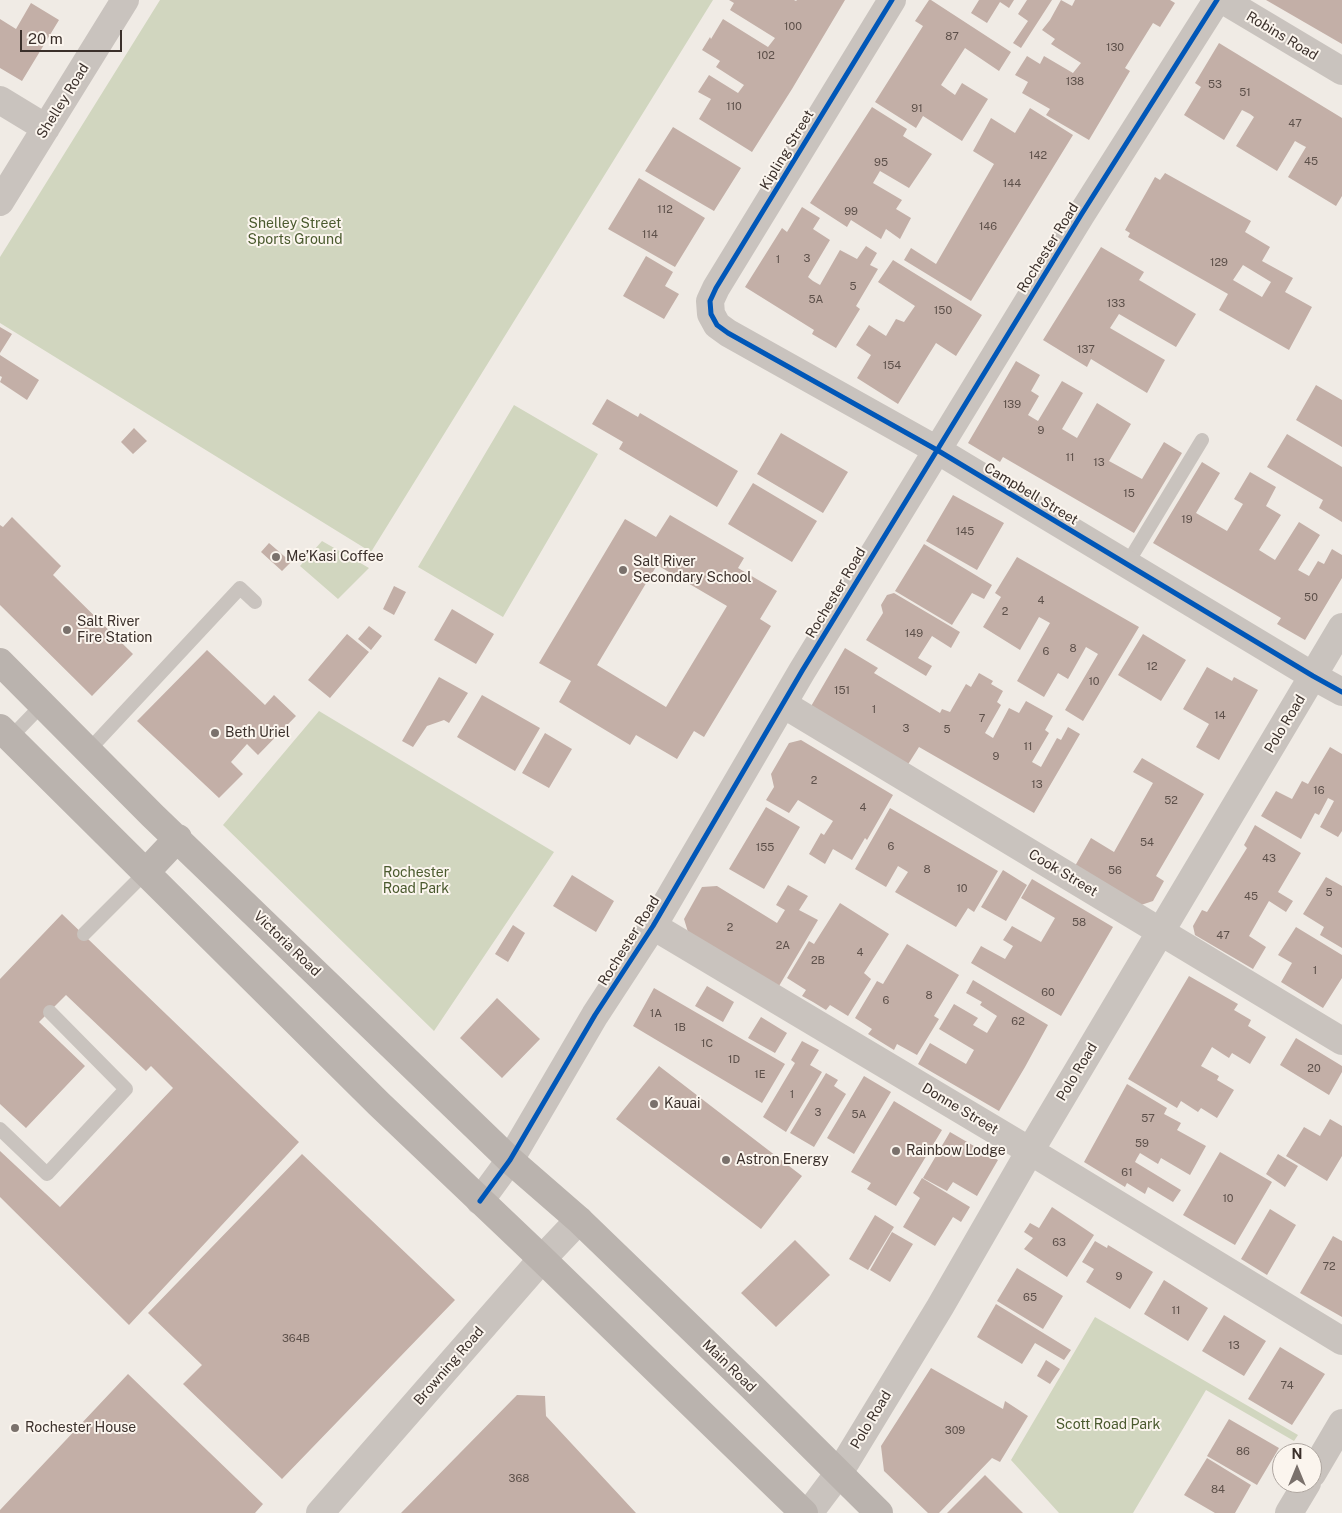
<!DOCTYPE html>
<meta charset="utf-8">
<style>
body{margin:0}
#map{position:relative;width:1342px;height:1513px;overflow:hidden;background:#f0ebe5;font-family:"Public Sans",sans-serif}
canvas{display:block}
.north{position:absolute;left:1272px;top:1443px;width:50px;height:50px;box-sizing:border-box;background:#fbf5ee;border:1px solid #aea6a0;border-radius:50%;rotate:0deg;font-size:14px;font-weight:700;line-height:20px;text-align:center;color:#3b302b}
.north::after{content:'';display:block;margin:auto;width:18px;height:22px;background:#7a716c;clip-path:polygon(50% 0,100% 100%,50% 72%,0 100%)}
.scale{position:absolute;left:20px;top:30px;width:102px;height:22px;box-sizing:border-box;border:2px solid #3b302b;border-top:0;padding-left:6px;font-size:15px;line-height:18px;white-space:nowrap;color:#3b302b;-webkit-text-stroke:4px #fbf5ee;paint-order:stroke}
</style>
<div id="map">
<canvas width="1342" height="1513"></canvas>
<div class="north">N</div>
<div class="scale">20 m</div>
</div>
<script>
const context = document.querySelector('canvas').getContext('2d');
context.lineJoin = 'round';
function fillPath(path, color) {
  context.fillStyle = color;
  context.fill(path, 'evenodd');
}
function toPath(rows) {
  const path = new Path2D();
  for (const r of rows) {
    path.moveTo(r[0], r[1]);
    for (let i = 2; i < r.length; i += 2) path.lineTo(r[i], r[i + 1]);
  }
  return path;
}
function strokePath(path, color, width, dash) {
  context.strokeStyle = color;
  context.lineWidth = width;
  context.lineCap = dash ? 'butt' : 'round';
  context.setLineDash(dash || []);
  context.stroke(path);
}
function label(font, color, halo, rows, align = 'center') {
  context.font = font + ' "Public Sans",sans-serif';
  context.lineWidth = 4;
  context.setLineDash([]);
  context.textBaseline = 'middle';
  context.strokeStyle = halo;
  context.fillStyle = color;
  for (const [text, x, y, turn = 0] of rows) {
    context.save();
    context.translate(x, y);
    context.rotate((+turn || 0) * Math.PI / 180);
    context.textAlign = isNaN(turn) ? turn : align;
    if (halo) context.strokeText(text, 0, 0);
    context.fillText(text, 0, 0);
    context.restore();
  }
}
fillPath(toPath([
 [160,0,713,0,371,552,0,323,0,257],
 [514,405,598,454,503,617,418,567],
 [322,541,369,568,338,599,300,566],
 [319,711,554,852,434,1031,223,825],
 [1095,1317,1298,1435,1294,1441,1206,1390,1133,1513,1059,1513,1011,1460]
]), '#d1d6bf');
fillPath(toPath([
 [729,0,794,0,796,1,797,0,845,0,792,89,752,152,699,119,711,99,698,92,709,75,738,93,744,85,716,67,720,61,702,50,710,37,711,39,723,19,768,47,775,38,730,10,734,3],
 [929,0,931,0,1011,52,999,71,965,48,941,85,955,95,962,83,988,99,962,141,923,116,916,128,875,102,923,26,915,21],
 [979,0,1014,0,1009,8,1000,2,987,23,971,13],
 [1027,0,1052,0,1021,48,1013,43,1028,21,1018,14],
 [1061,0,1072,6,1075,0,1170,0,1175,3,1160,27,1153,23,1125,68,1130,71,1089,140,1046,115,1050,109,1022,93,1028,82,1015,75,1027,56,1040,64,1044,56,1073,73,1081,63,1051,44,1055,39,1042,30,1050,20],
 [1266,0,1342,0,1342,44],
 [31,3,59,20,22,81,0,68,0,19,16,29],
 [1219,43,1342,118,1342,196,1336,206,1288,177,1306,147,1302,145,1295,141,1277,171,1236,146,1254,117,1250,114,1242,110,1224,140,1184,115,1201,87,1195,83],
 [872,107,907,129,903,136,932,154,909,188,880,171,873,183,902,200,896,209,911,218,900,239,886,229,881,239,851,220,847,227,810,203],
 [1030,108,1073,135,971,301,904,260,911,248,936,264,994,164,973,151,991,118,1015,133],
 [673,127,741,168,714,211,645,171],
 [1165,173,1251,221,1245,232,1270,247,1262,261,1293,278,1285,292,1312,307,1289,350,1219,310,1228,294,1128,237,1130,233,1125,230,1155,177,1160,180],
 [1243,265,1271,282,1262,297,1233,280],
 [639,178,705,218,675,267,608,229],
 [802,207,820,218,813,229,830,240,808,277,813,281,820,285,840,250,857,259,866,246,877,253,870,265,878,269,856,306,860,309,836,348,812,334,814,330,745,287,782,228,787,232],
 [1101,247,1144,272,1139,280,1196,314,1176,347,1119,314,1110,328,1165,360,1147,393,1091,359,1087,367,1043,340],
 [646,256,673,272,665,286,679,294,664,319,623,296],
 [893,260,982,315,956,356,936,343,898,404,857,378,871,355,856,345,869,325,886,336,896,319,904,322,915,306,878,282],
 [0,327,12,334,0,353],
 [0,355,39,380,27,400,0,382,2,377,0,376],
 [1016,361,1040,375,1031,391,1039,396,1028,415,1038,421,1062,381,1083,393,1062,429,1077,438,1097,403,1131,424,1109,461,1142,479,1164,442,1182,453,1134,533,1003,457,1000,462,968,443],
 [1316,385,1342,400,1342,447,1296,420],
 [607,399,638,417,640,413,738,471,717,507,619,449,623,442,592,424],
 [134,428,147,441,133,454,121,442],
 [781,433,848,472,823,513,757,474],
 [1287,434,1342,467,1342,522,1319,508,1323,500,1267,467],
 [1202,462,1220,473,1196,513,1227,531,1243,504,1234,499,1250,472,1276,487,1266,506,1281,515,1259,550,1275,560,1299,522,1320,535,1298,570,1309,576,1318,561,1324,564,1332,549,1342,555,1342,578,1305,640,1277,624,1281,618,1153,543],
 [753,483,817,521,792,562,728,524],
 [953,495,1004,523,977,570,926,541],
 [670,515,744,558,738,568,777,591,760,619,771,626,704,737,694,731,677,759,636,735,630,745,559,702,571,681,539,663,625,519,656,537],
 [657,565,727,606,666,707,597,665],
 [12,517,61,566,53,575,133,654,92,696,0,605,0,525,3,527],
 [269,543,291,562,282,571,261,552],
 [924,544,992,585,984,599,972,593,952,625,895,591],
 [1017,557,1139,627,1083,721,1065,710,1098,654,1086,647,1068,679,1058,673,1044,697,1017,681,1050,623,1039,617,1020,650,983,627,1001,597,995,593],
 [394,586,406,592,394,615,383,609],
 [894,593,960,632,951,648,932,636,918,658,932,666,926,676,866,640,883,613,881,605,887,595],
 [452,609,494,634,476,664,434,640],
 [369,626,382,636,371,650,358,639],
 [347,634,369,652,330,698,308,680],
 [1143,634,1186,660,1161,701,1118,675],
 [845,648,878,668,874,673,940,713,942,709,950,712,966,684,971,687,979,673,993,681,991,684,1003,691,997,702,1001,705,985,733,993,738,1009,708,1019,713,1026,701,1053,716,1045,730,1049,733,1032,762,1041,767,1057,738,1061,740,1068,727,1080,734,1034,813,919,747,907,766,810,708],
 [207,650,265,705,274,695,296,716,258,755,247,744,231,762,243,774,219,798,137,721],
 [1207,667,1232,681,1234,677,1258,690,1219,760,1196,747,1209,724,1183,709],
 [439,677,468,693,449,723,444,720,427,726,413,747,402,741],
 [482,695,540,728,515,771,457,737],
 [545,733,572,749,549,788,522,773],
 [801,740,893,795,867,840,865,838,852,860,833,849,825,864,809,854,821,833,824,835,833,821,798,800,789,813,766,800,774,787,771,774,789,743],
 [1330,747,1342,754,1342,831,1338,837,1320,827,1334,801,1328,798,1319,815,1315,813,1301,839,1261,816,1276,791,1292,799,1302,781,1308,784],
 [1142,758,1204,794,1156,876,1164,881,1153,901,1141,905,1075,866,1091,838,1114,852,1153,783,1133,772],
 [766,807,800,827,764,889,729,869],
 [890,808,998,871,974,912,968,908,956,927,895,892,908,872,898,866,886,887,855,869],
 [1255,825,1301,853,1278,892,1293,901,1286,912,1269,901,1249,936,1266,947,1253,969,1195,935,1193,926,1202,910,1207,912,1247,848,1244,845],
 [1003,870,1027,885,1006,921,981,907],
 [572,875,614,901,596,932,553,906],
 [1326,877,1342,886,1342,948,1320,935,1324,927,1303,914],
 [1032,879,1113,927,1061,1016,971,963,981,946,1005,959,1013,946,1003,940,1012,926,1041,942,1055,918,1021,898],
 [788,885,808,896,799,910,818,920,779,986,688,932,684,919,702,887,717,886,777,923,785,910,776,905],
 [840,903,889,934,864,973,871,979,848,1016,830,1005,826,1010,813,1002,802,996,806,990,787,978,809,941,814,944],
 [62,914,299,1142,129,1325,0,1197,0,1151,60,1207,173,1088,151,1066,146,1071,66,995,39,1022,85,1066,26,1128,0,1104,0,979],
 [513,925,525,933,508,962,495,954],
 [1296,927,1342,955,1342,978,1323,1008,1281,982,1292,963,1278,955],
 [907,944,959,975,934,1016,939,1019,917,1055,897,1044,894,1050,868,1034,872,1029,855,1018,877,981,883,984],
 [1189,976,1238,1004,1234,1010,1251,1020,1248,1026,1266,1037,1250,1064,1232,1053,1229,1058,1212,1047,1201,1066,1219,1076,1217,1080,1234,1090,1217,1118,1201,1108,1198,1112,1181,1101,1177,1108,1128,1079],
 [973,980,1048,1025,1025,1067,999,1111,918,1064,930,1043,966,1064,974,1050,939,1029,954,1004,978,1018,973,1025,987,1033,997,1016,980,1005,982,1002,966,993],
 [707,986,734,1002,723,1022,695,1006],
 [654,988,785,1064,762,1103,633,1026],
 [497,998,540,1039,502,1078,460,1038],
 [761,1017,787,1033,775,1053,748,1038],
 [1296,1038,1342,1066,1342,1072,1329,1095,1280,1065],
 [802,1041,819,1050,810,1065,822,1072,786,1132,763,1117,795,1063,791,1060],
 [659,1066,802,1176,761,1229,616,1119],
 [826,1073,838,1080,834,1086,846,1094,814,1147,790,1133],
 [864,1076,891,1092,854,1154,827,1138],
 [1127,1084,1167,1108,1164,1114,1181,1123,1177,1130,1206,1146,1190,1175,1161,1158,1158,1164,1140,1153,1137,1158,1135,1162,1181,1190,1173,1202,1148,1187,1145,1194,1127,1183,1125,1187,1084,1162],
 [894,1101,942,1130,896,1206,867,1189,871,1183,851,1172],
 [1330,1119,1342,1126,1342,1156,1327,1181,1286,1156,1304,1127,1320,1136],
 [950,1132,998,1160,977,1196,953,1182,947,1191,923,1178],
 [1220,1152,1272,1182,1235,1245,1183,1215],
 [302,1154,455,1300,282,1479,183,1384,202,1365,148,1313],
 [1278,1154,1298,1166,1285,1187,1266,1174],
 [922,1178,970,1207,961,1222,953,1217,935,1246,903,1227,920,1198,913,1193],
 [1052,1207,1094,1235,1067,1277,1024,1249,1033,1238,1024,1232,1030,1223,1039,1228],
 [1270,1209,1296,1225,1267,1275,1241,1259],
 [875,1215,894,1227,868,1270,849,1259],
 [892,1232,913,1244,890,1282,870,1270],
 [1333,1236,1342,1241,1342,1317,1300,1293],
 [795,1240,830,1275,776,1327,741,1293],
 [1095,1241,1107,1248,1108,1245,1153,1272,1130,1309,1086,1282,1094,1269,1082,1262],
 [1017,1268,1063,1296,1043,1329,997,1301],
 [1164,1280,1208,1308,1188,1341,1144,1314],
 [996,1304,1071,1350,1064,1360,1035,1343,1022,1364,977,1337],
 [1224,1315,1266,1341,1244,1376,1202,1351],
 [1280,1347,1325,1374,1292,1425,1248,1399],
 [1046,1360,1060,1369,1050,1384,1037,1376],
 [931,1368,1003,1409,1005,1401,1028,1416,1000,1462,992,1458,939,1513,928,1513,884,1471,881,1446],
 [128,1374,263,1504,255,1513,0,1513,0,1510],
 [517,1395,545,1396,546,1416,636,1513,401,1513],
 [1229,1419,1279,1448,1257,1485,1207,1456],
 [1207,1458,1251,1485,1235,1513,1215,1513,1184,1495],
 [985,1475,1023,1513,947,1513]
]), '#c3afa7');
strokePath(toPath([
 [1127,564,1202,440],
 [10,738,42,705],
 [88,751,240,588,255,602],
 [84,934,146,872],
 [0,1129,47,1174,126,1089,50,1012]
]), '#c9c3be', 14);
strokePath(toPath([
 [892,0,716,288,710,301,711,314,717,325,728,333,937,450,1313,676,1342,692],
 [1223,0,1342,71],
 [0,100,46,128],
 [0,202,125,0],
 [783,704,1342,1041],
 [653,926,1030,1151,1342,1341],
 [480,1201,510,1160,595,1015,653,926,802,671,1081,215,1217,0],
 [1312,1474,1342,1423],
 [320,1513,542,1259,579,1220],
 [809,1513,839,1473,940,1307,1030,1151,1342,627],
 [1289,1513,1307,1483]
]), '#c9c3be', 28);
strokePath(toPath([
 [0,662,152,815,510,1160,579,1220,752,1387,879,1513],
 [0,728,379,1104,542,1259,804,1513],
 [146,872,178,838]
]), '#bab3ae', 28);
strokePath(toPath([
 [892,0,716,288,710,301,711,314,717,325,728,333,937,450,1313,676,1342,692],
 [480,1201,510,1160,595,1015,653,926,802,671,1081,215,1217,0]
]), '#0057b8', 5);
for (const [x, y, r, color] of [
 [276,557,5,"#7a716c"],
 [623,570,5,"#7a716c"],
 [67,630,5,"#7a716c"],
 [215,733,5,"#7a716c"],
 [654,1104,5,"#7a716c"],
 [896,1151,5,"#7a716c"],
 [726,1160,5,"#7a716c"],
 [15,1428,5,"#7a716c"]
]) {
  const dot = new Path2D();
  dot.arc(x, y, r, 0, 2 * Math.PI);
  context.fillStyle = color;
  context.fill(dot);
  strokePath(dot, '#fbf5ee', 2);
}
label('11px', '#5d504a', null, [
 ["100",793,27],
 ["87",952,37],
 ["130",1115,48],
 ["102",766,56],
 ["138",1075,82],
 ["53",1215,85],
 ["51",1245,93],
 ["110",734,107],
 ["91",917,109],
 ["47",1295,124],
 ["142",1038,156],
 ["45",1311,162],
 ["95",881,163],
 ["144",1012,184],
 ["112",665,210],
 ["99",851,212],
 ["146",988,227],
 ["114",650,235],
 ["3",807,259],
 ["1",778,260],
 ["129",1219,263],
 ["5",853,287],
 ["5A",816,300],
 ["133",1116,304],
 ["150",943,311],
 ["137",1086,350],
 ["154",892,366],
 ["139",1012,405],
 ["9",1041,431],
 ["11",1070,458],
 ["13",1099,463],
 ["15",1129,494],
 ["19",1187,520],
 ["145",965,532],
 ["50",1311,598],
 ["4",1041,601],
 ["2",1005,612],
 ["149",914,634],
 ["8",1073,649],
 ["6",1046,652],
 ["12",1152,667],
 ["10",1094,682],
 ["151",842,691],
 ["1",874,710],
 ["14",1220,716],
 ["7",982,719],
 ["3",906,729],
 ["5",947,730],
 ["11",1028,747],
 ["9",996,757],
 ["2",814,781],
 ["13",1037,785],
 ["16",1319,791],
 ["52",1171,801],
 ["4",863,808],
 ["54",1147,843],
 ["6",891,847],
 ["155",765,848],
 ["43",1269,859],
 ["8",927,870],
 ["56",1115,871],
 ["10",962,889],
 ["5",1329,893],
 ["45",1251,897],
 ["58",1079,923],
 ["2",730,928],
 ["47",1223,936],
 ["2A",783,946],
 ["4",860,953],
 ["2B",818,961],
 ["1",1315,971],
 ["60",1048,993],
 ["8",929,996],
 ["6",886,1001],
 ["1A",656,1014],
 ["62",1018,1022],
 ["1B",680,1028],
 ["1C",707,1044],
 ["1D",734,1060],
 ["20",1314,1069],
 ["1E",760,1075],
 ["1",792,1095],
 ["3",818,1113],
 ["5A",859,1115],
 ["57",1148,1119],
 ["59",1142,1144],
 ["61",1127,1173],
 ["10",1228,1199],
 ["63",1059,1243],
 ["72",1329,1267],
 ["9",1119,1277],
 ["65",1030,1298],
 ["11",1176,1311],
 ["364B",296,1339],
 ["13",1234,1346],
 ["74",1287,1386],
 ["309",955,1431],
 ["86",1243,1452],
 ["368",519,1479],
 ["84",1218,1490]
]);
label('14px', '#3b302b', '#fbf5ee', [
 ["Robins Road",1282,36,31],
 ["Shelley Road",63,101,-58],
 ["Kipling Street",787,150,-59],
 ["Rochester Road",1048,248,-58],
 ["Campbell Street",1031,494,31],
 ["Rochester Road",836,593,-59],
 ["Polo Road",1285,724,-59],
 ["Cook Street",1063,873,31],
 ["Rochester Road",629,941,-58],
 ["Victoria Road",287,944,44],
 ["Polo Road",1077,1072,-59],
 ["Donne Street",960,1109,31],
 ["Browning Road",449,1366,-49],
 ["Main Road",729,1366,44],
 ["Polo Road",871,1420,-59]
]);
label('14px', '#4a5a2e', '#fbf5ee', [
 ["Shelley Street",295,224],
 ["Sports Ground",295,240],
 ["Rochester",416,873],
 ["Road Park",416,889],
 ["Scott Road Park",1108,1425]
]);
label('14px', '#3b302b', '#fbf5ee', [
 ["Me’Kasi Coffee",286,557],
 ["Salt River",633,562],
 ["Secondary School",633,578],
 ["Salt River",77,622],
 ["Fire Station",77,638],
 ["Beth Uriel",225,733],
 ["Kauai",664,1104],
 ["Rainbow Lodge",906,1151],
 ["Astron Energy",736,1160],
 ["Rochester House",25,1428]
], 'left');
</script>
